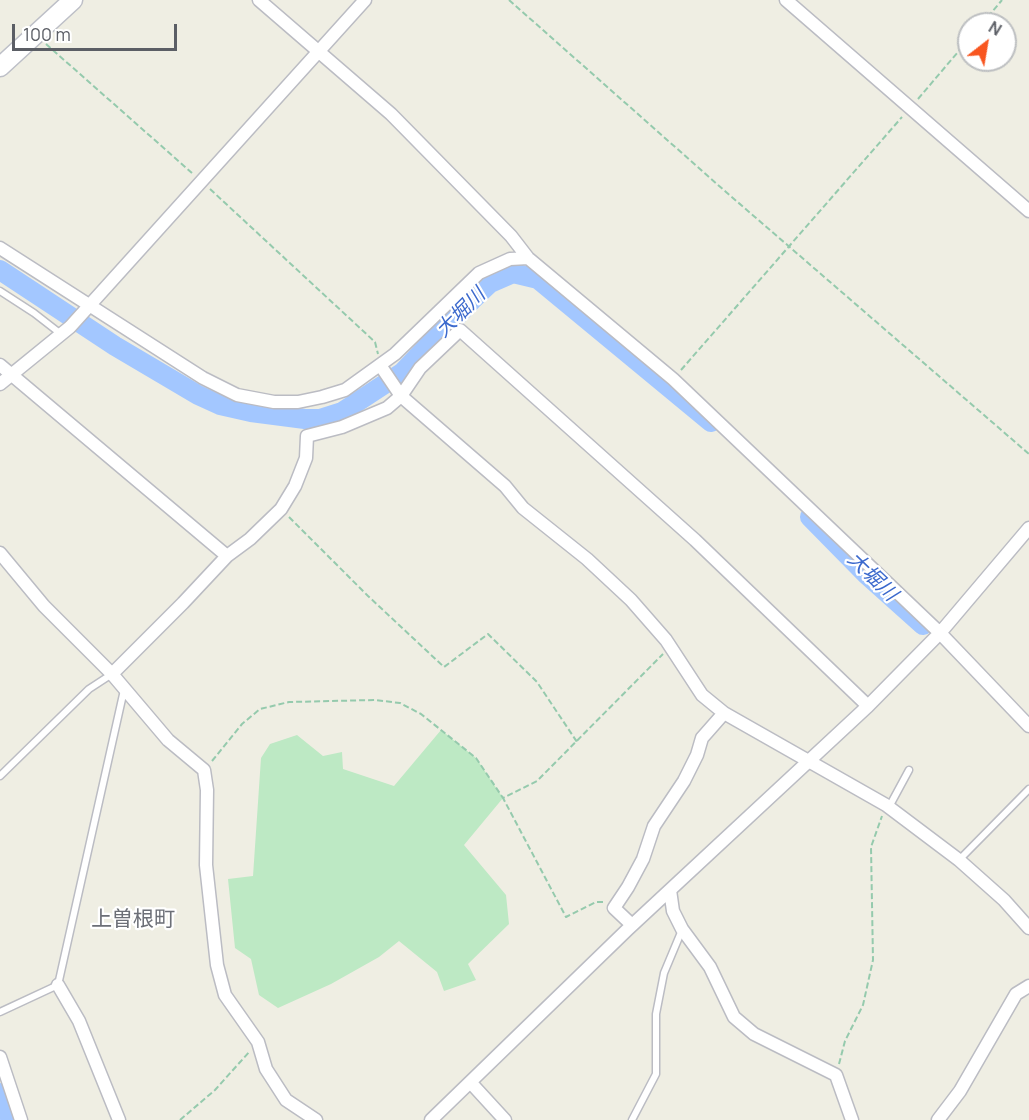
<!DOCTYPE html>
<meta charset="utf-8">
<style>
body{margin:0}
#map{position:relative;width:1029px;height:1120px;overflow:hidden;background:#efeee3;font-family:Manrope,sans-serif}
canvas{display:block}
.north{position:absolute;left:957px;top:12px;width:60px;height:60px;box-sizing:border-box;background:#fff;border:2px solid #bdbfc1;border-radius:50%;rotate:31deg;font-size:16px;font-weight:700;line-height:24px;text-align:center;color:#5b5e65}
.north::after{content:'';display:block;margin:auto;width:21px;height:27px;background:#f85620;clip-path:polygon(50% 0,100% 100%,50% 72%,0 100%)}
.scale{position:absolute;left:12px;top:24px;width:165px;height:27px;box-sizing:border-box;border:3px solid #5b5e65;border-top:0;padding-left:8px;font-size:18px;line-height:21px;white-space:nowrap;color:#5b5e65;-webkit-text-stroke:4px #fff;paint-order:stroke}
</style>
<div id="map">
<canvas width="1029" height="1120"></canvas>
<div class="north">N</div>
<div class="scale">100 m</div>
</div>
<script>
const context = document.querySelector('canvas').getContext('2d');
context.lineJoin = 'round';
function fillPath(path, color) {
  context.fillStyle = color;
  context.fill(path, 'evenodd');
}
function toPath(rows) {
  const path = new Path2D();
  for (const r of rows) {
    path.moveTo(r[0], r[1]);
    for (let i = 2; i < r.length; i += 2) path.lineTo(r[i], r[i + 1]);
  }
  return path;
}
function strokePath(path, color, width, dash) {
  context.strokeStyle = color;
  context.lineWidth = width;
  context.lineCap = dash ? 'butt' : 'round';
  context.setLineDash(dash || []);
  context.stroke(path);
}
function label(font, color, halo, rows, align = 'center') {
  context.font = font + ' Manrope,"Noto Sans JP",sans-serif';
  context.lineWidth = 4.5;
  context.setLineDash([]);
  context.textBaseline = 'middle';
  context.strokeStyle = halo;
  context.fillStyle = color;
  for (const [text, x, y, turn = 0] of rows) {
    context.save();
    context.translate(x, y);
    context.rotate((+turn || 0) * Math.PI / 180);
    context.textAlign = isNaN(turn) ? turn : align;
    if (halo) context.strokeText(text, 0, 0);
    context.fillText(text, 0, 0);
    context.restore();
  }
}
fillPath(toPath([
 [441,730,476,758,503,798,464,845,506,895,509,924,468,964,476,980,444,991,437,972,399,941,379,957,331,984,278,1008,259,995,251,959,235,948,228,879,253,876,261,758,270,744,297,735,323,756,342,752,343,769,394,786]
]), '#bde9c4');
strokePath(toPath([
 [0,270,115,346,198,395,220,405,251,412,305,419,320,419,342,412,403,372,472,300,490,283,513,273,538,279,711,422],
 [810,517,866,574,923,625],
 [0,1093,11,1120]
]), '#a3c7ff', 20);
const lane = toPath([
 [0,291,34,313,61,334],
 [0,776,89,689,112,674],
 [889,807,909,770],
 [959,860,1029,789],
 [0,1012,58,985,124,690],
 [632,1120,656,1074,656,1014,664,973,682,930]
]);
const street = toPath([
 [259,0,391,114,511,236,528,258,673,379,940,633,1029,726],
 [786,0,1029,211],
 [0,248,203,378,237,395,274,402,298,402,322,397,345,390,395,354,479,273,510,259,528,258],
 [0,365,227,556],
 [380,365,401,396,505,486,523,508,587,559,631,600,666,640,702,695,724,713,886,805,959,860,1004,900,1029,928],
 [0,384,70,327,365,0],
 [0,553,44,606,112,674,168,740,204,770,207,790,206,865,217,965,225,995,258,1042,266,1069,286,1100,316,1120],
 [112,674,183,603,227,556,250,539,281,509,295,486,306,458,307,436,342,427,387,408,401,396,420,368,460,330,695,540,868,706],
 [670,890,673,911,682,929,710,967,734,1017,754,1034,836,1075,852,1120],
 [632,925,614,908,628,887,643,859,654,826,684,781,697,755,702,738,724,713],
 [58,985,79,1021,119,1120],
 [0,1057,21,1120],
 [471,1083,505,1120],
 [431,1120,628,929,868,706,940,633,1029,528],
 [938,1120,960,1091,1016,994,1029,986]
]);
const secondary = toPath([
 [0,67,73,0]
]);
strokePath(lane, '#bbbcc3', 9);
strokePath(street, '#bbbcc3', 15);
strokePath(secondary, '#bdbfc7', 21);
strokePath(toPath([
 [509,0,726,192,1029,454],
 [982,24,1002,0],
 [46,44,192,173],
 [918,99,969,39],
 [210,189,375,342,378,354],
 [681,370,902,117],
 [289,517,368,596,444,667,488,634,537,682,577,742],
 [212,761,242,724,260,709,289,702,375,700,400,703,421,714,476,758,503,798],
 [603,902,596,902,566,917,503,798,537,781,663,654],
 [839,1064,845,1041,863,1005,873,960,871,847,882,816],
 [180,1120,215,1090,250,1051]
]), '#95caad', 2, [6, 3]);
strokePath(lane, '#fff', 6);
strokePath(street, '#fff', 12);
strokePath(secondary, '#fff', 18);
label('italic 20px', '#3b69cd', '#fff', [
 ["大堀川",461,313,-45],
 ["大堀川",872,577,44]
]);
label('21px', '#6c6f77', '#fff', [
 ["上曽根町",133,920]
]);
</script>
